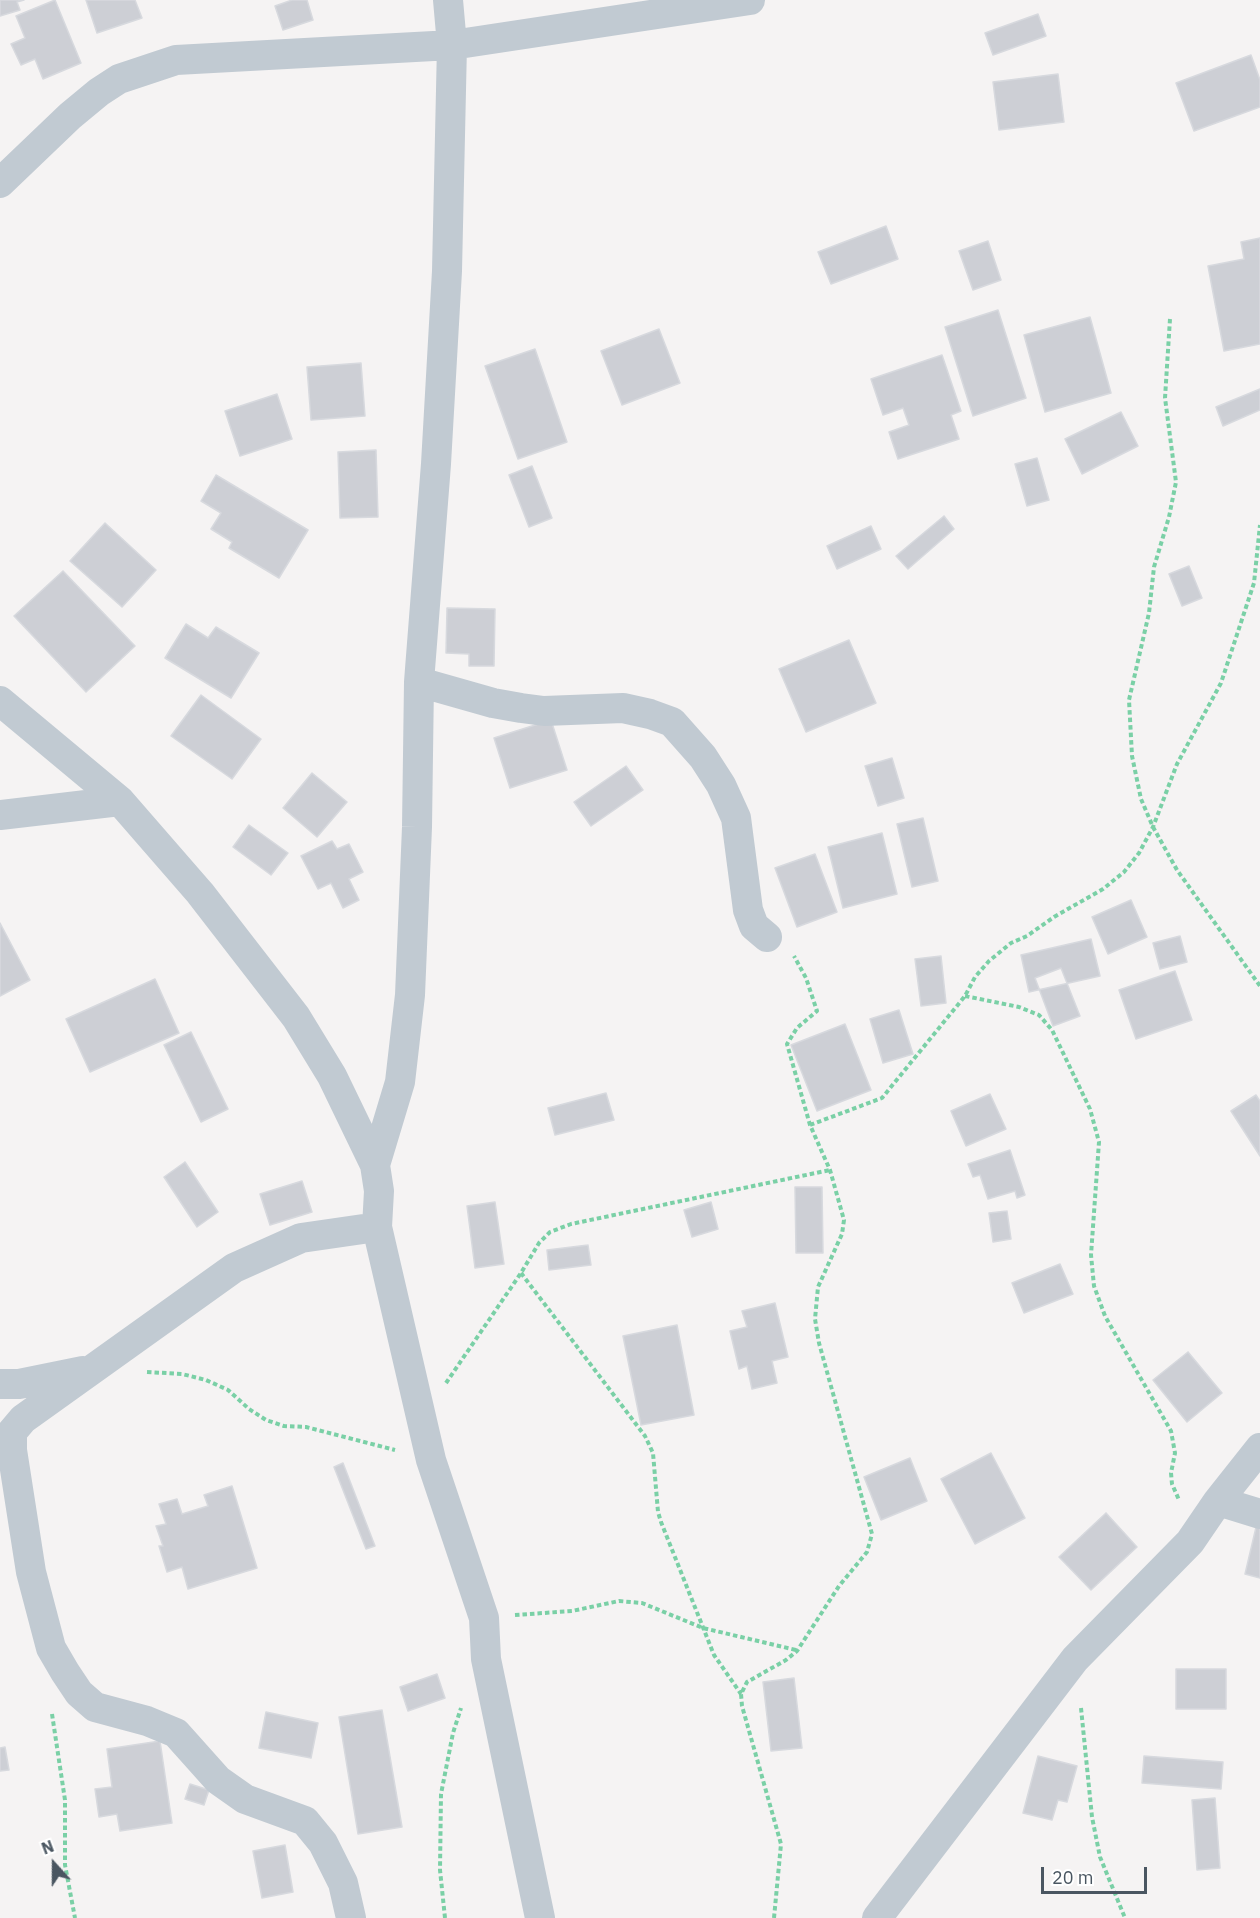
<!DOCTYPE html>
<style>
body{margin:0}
#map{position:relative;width:1260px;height:1918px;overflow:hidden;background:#f5f3f3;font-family:"IBM Plex Sans",sans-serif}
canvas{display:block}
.north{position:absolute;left:24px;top:1834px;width:60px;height:60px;-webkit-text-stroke:4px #fff;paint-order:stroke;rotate:339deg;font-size:16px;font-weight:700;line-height:24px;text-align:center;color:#4a5661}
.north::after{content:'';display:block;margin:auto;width:21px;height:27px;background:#4a5661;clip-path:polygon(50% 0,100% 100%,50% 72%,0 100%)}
.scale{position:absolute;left:1041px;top:1867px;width:106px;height:27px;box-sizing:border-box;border:3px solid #4a5661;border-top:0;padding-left:8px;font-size:18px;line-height:21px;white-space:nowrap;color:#4a5661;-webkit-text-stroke:4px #fff;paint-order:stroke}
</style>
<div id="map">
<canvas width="1260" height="1918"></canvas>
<div class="north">N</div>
<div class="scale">20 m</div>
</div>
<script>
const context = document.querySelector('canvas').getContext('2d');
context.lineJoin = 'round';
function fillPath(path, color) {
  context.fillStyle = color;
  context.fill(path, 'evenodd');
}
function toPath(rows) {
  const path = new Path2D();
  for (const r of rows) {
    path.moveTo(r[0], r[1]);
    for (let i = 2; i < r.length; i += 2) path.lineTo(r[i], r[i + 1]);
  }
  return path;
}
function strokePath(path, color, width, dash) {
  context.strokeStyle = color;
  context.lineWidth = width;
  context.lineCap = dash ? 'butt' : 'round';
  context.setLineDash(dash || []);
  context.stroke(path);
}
const building = toPath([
 [0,0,24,0,17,2,20,10,0,16,0,0],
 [55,0,81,63,43,79,35,59,21,65,11,44,25,38,16,16,55,0],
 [86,0,135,0,142,18,97,33,86,0],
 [292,0,307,0,313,20,283,30,275,6,292,0],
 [1038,14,1046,36,993,55,985,33,1038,14],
 [1251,55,1260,80,1260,107,1194,131,1176,83,1251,55],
 [1058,74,1064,122,999,130,993,82,1058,74],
 [886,226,898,259,831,284,818,252,886,226],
 [1260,238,1260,344,1224,351,1208,266,1244,259,1241,242,1260,238],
 [988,241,1001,280,973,290,959,251,988,241],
 [998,310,1026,398,973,416,945,327,998,310],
 [1090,317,1111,393,1045,412,1024,335,1090,317],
 [659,329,680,383,622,405,601,351,659,329],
 [535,349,567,442,518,459,485,366,535,349],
 [942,355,961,411,951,415,959,439,898,459,889,432,909,425,903,408,883,415,871,379,942,355],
 [361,363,365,416,311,420,307,367,361,363],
 [1260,389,1260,410,1223,426,1216,407,1260,389],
 [277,394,292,439,240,456,225,411,277,394],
 [1121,412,1138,446,1082,474,1065,439,1121,412],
 [376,450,378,517,340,518,338,452,376,450],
 [1037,458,1049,500,1027,506,1015,464,1037,458],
 [532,466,552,518,529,527,509,475,532,466],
 [216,475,308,530,279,578,229,548,232,542,211,529,221,513,201,501,216,475],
 [944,516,954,529,908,569,896,556,944,516],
 [105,523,156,570,122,607,70,561,105,523],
 [871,526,881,549,837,569,827,546,871,526],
 [1189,566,1202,598,1182,606,1169,574,1189,566],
 [63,571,135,646,86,692,14,616,63,571],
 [447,608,495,609,494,666,469,666,469,654,446,653,447,608],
 [186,624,208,638,216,627,259,653,231,698,165,658,186,624],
 [849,640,876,703,806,732,779,669,849,640],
 [201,695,261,739,232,779,171,736,201,695],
 [551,720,567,770,510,788,494,738,551,720],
 [892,758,904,798,878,806,865,766,892,758],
 [626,766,643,790,591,826,574,802,626,766],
 [312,773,347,802,317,837,283,808,312,773],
 [923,818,938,881,912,887,897,824,923,818],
 [249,825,288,853,271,875,233,847,249,825],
 [882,833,897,894,843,908,828,847,882,833],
 [332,841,337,849,349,844,363,872,349,879,359,900,343,908,331,883,318,889,301,856,332,841],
 [815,854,837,912,797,927,775,868,815,854],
 [1131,900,1147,937,1108,954,1092,917,1131,900],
 [0,923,30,980,0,996,0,923],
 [1180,936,1187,962,1160,969,1153,943,1180,936],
 [1091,939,1100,976,1029,992,1021,955,1091,939],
 [941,956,946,1003,921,1006,915,959,941,956],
 [1061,968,1080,1016,1053,1026,1035,978,1061,968],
 [1175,971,1192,1020,1136,1039,1119,990,1175,971],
 [155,979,179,1033,90,1072,66,1019,155,979],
 [899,1010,913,1054,883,1063,870,1019,899,1010],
 [845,1024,871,1090,817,1111,791,1045,845,1024],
 [191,1032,228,1109,201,1122,164,1045,191,1032],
 [606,1093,614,1120,555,1135,548,1108,606,1093],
 [990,1094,1006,1129,966,1146,951,1111,990,1094],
 [1256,1095,1260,1101,1260,1156,1231,1111,1256,1095],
 [1010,1150,1025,1195,1017,1198,1015,1191,988,1199,980,1175,973,1177,968,1164,1010,1150],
 [185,1162,218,1212,197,1227,164,1177,185,1162],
 [302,1181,312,1212,270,1225,260,1194,302,1181],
 [795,1187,822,1187,823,1253,796,1253,795,1187],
 [495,1202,504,1264,475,1268,467,1206,495,1202],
 [711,1202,718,1229,692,1237,684,1210,711,1202],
 [1007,1211,1011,1239,993,1242,989,1213,1007,1211],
 [588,1245,591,1265,549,1270,547,1250,588,1245],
 [1060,1264,1073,1294,1024,1313,1012,1283,1060,1264],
 [775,1303,788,1357,772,1361,777,1383,752,1389,747,1366,739,1369,730,1331,747,1327,742,1311,775,1303],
 [677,1325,694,1415,641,1425,623,1336,677,1325],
 [1188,1352,1222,1393,1187,1422,1153,1380,1188,1352],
 [991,1453,1025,1518,975,1544,941,1479,991,1453],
 [910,1458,927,1501,881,1520,864,1477,910,1458],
 [343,1463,375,1546,366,1549,334,1467,343,1463],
 [232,1486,257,1568,188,1589,182,1567,167,1572,159,1546,163,1546,156,1526,166,1524,159,1504,177,1499,182,1514,208,1506,204,1495,232,1486],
 [1106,1513,1137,1547,1091,1590,1059,1557,1106,1513],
 [1257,1523,1260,1524,1260,1578,1245,1574,1257,1523],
 [1176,1669,1226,1669,1226,1709,1176,1709,1176,1669],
 [437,1674,445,1698,408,1711,400,1687,437,1674],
 [794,1678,802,1748,771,1751,763,1682,794,1678],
 [382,1710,402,1827,358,1834,339,1717,382,1710],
 [266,1712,318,1723,311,1758,259,1748,266,1712],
 [160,1741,172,1823,120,1831,117,1814,99,1817,95,1789,112,1787,107,1749,160,1741],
 [5,1747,9,1770,0,1771,0,1748,5,1747],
 [1038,1756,1077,1766,1067,1802,1058,1800,1052,1820,1023,1813,1038,1756],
 [1144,1756,1223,1762,1221,1789,1142,1783,1144,1756],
 [190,1784,209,1790,204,1805,185,1799,190,1784],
 [1215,1798,1220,1868,1197,1870,1192,1800,1215,1798],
 [285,1845,293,1892,262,1898,253,1851,285,1845]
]);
fillPath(building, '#cdcfd5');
strokePath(building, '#d7d9de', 1.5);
strokePath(toPath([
 [1170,319,1165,398,1176,482,1169,517,1154,567,1149,613,1129,700,1132,756,1141,799,1153,827,1177,870,1260,986],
 [965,996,1019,1007,1039,1015,1052,1030,1090,1109,1099,1142,1091,1255,1094,1286,1105,1316,1171,1431,1175,1453,1171,1473,1172,1484,1179,1500],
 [810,1125,882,1098,965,996,975,977,989,961,1011,943,1027,936,1054,917,1103,889,1124,872,1139,853,1153,827,1177,764,1221,683,1254,583,1260,525],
 [521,1273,645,1436,653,1453,658,1512,661,1522,714,1655,741,1694],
 [147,1372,182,1374,206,1380,228,1390,249,1409,266,1420,284,1426,306,1427,395,1450],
 [446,1383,521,1273,539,1243,550,1232,571,1224,830,1170],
 [515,1615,572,1611,619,1601,642,1603,703,1628,796,1650],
 [1081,1708,1092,1817,1100,1857,1125,1918],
 [52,1714,65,1800,65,1865,75,1918],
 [445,1918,440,1870,441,1794,453,1733,461,1708],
 [774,1918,781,1844,742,1706,741,1694,747,1682,786,1660,797,1651,839,1586,867,1552,872,1534,819,1343,815,1319,818,1287,842,1234,844,1220,830,1170,810,1125,787,1044,797,1028,817,1011,806,978,794,956]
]), '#7ad0a6', 4, [4.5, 3]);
strokePath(toPath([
 [0,183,70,116,99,92,119,79,176,60,452,45,750,0],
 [419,682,493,703,521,708,544,711,623,708,650,714,672,722,703,757,721,785,736,818,748,910,754,926,767,937],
 [0,701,120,801,200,893,296,1017,332,1076,375,1165,379,1191,377,1227,431,1460,484,1618,486,1659,540,1918],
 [0,815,120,801],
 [375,1165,400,1082,410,995,417,827,419,682,436,464,447,271,452,45,448,0],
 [0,1384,19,1384,83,1371],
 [1218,1501,1260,1514],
 [351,1918,343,1883,323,1843,305,1821,245,1799,218,1780,176,1733,147,1721,95,1707,79,1693,65,1672,51,1648,31,1572,12,1450,12,1432,23,1419,234,1268,301,1238,377,1227],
 [877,1918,1075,1659,1190,1542,1218,1501,1260,1448]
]), '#c1cad2', 30);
</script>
